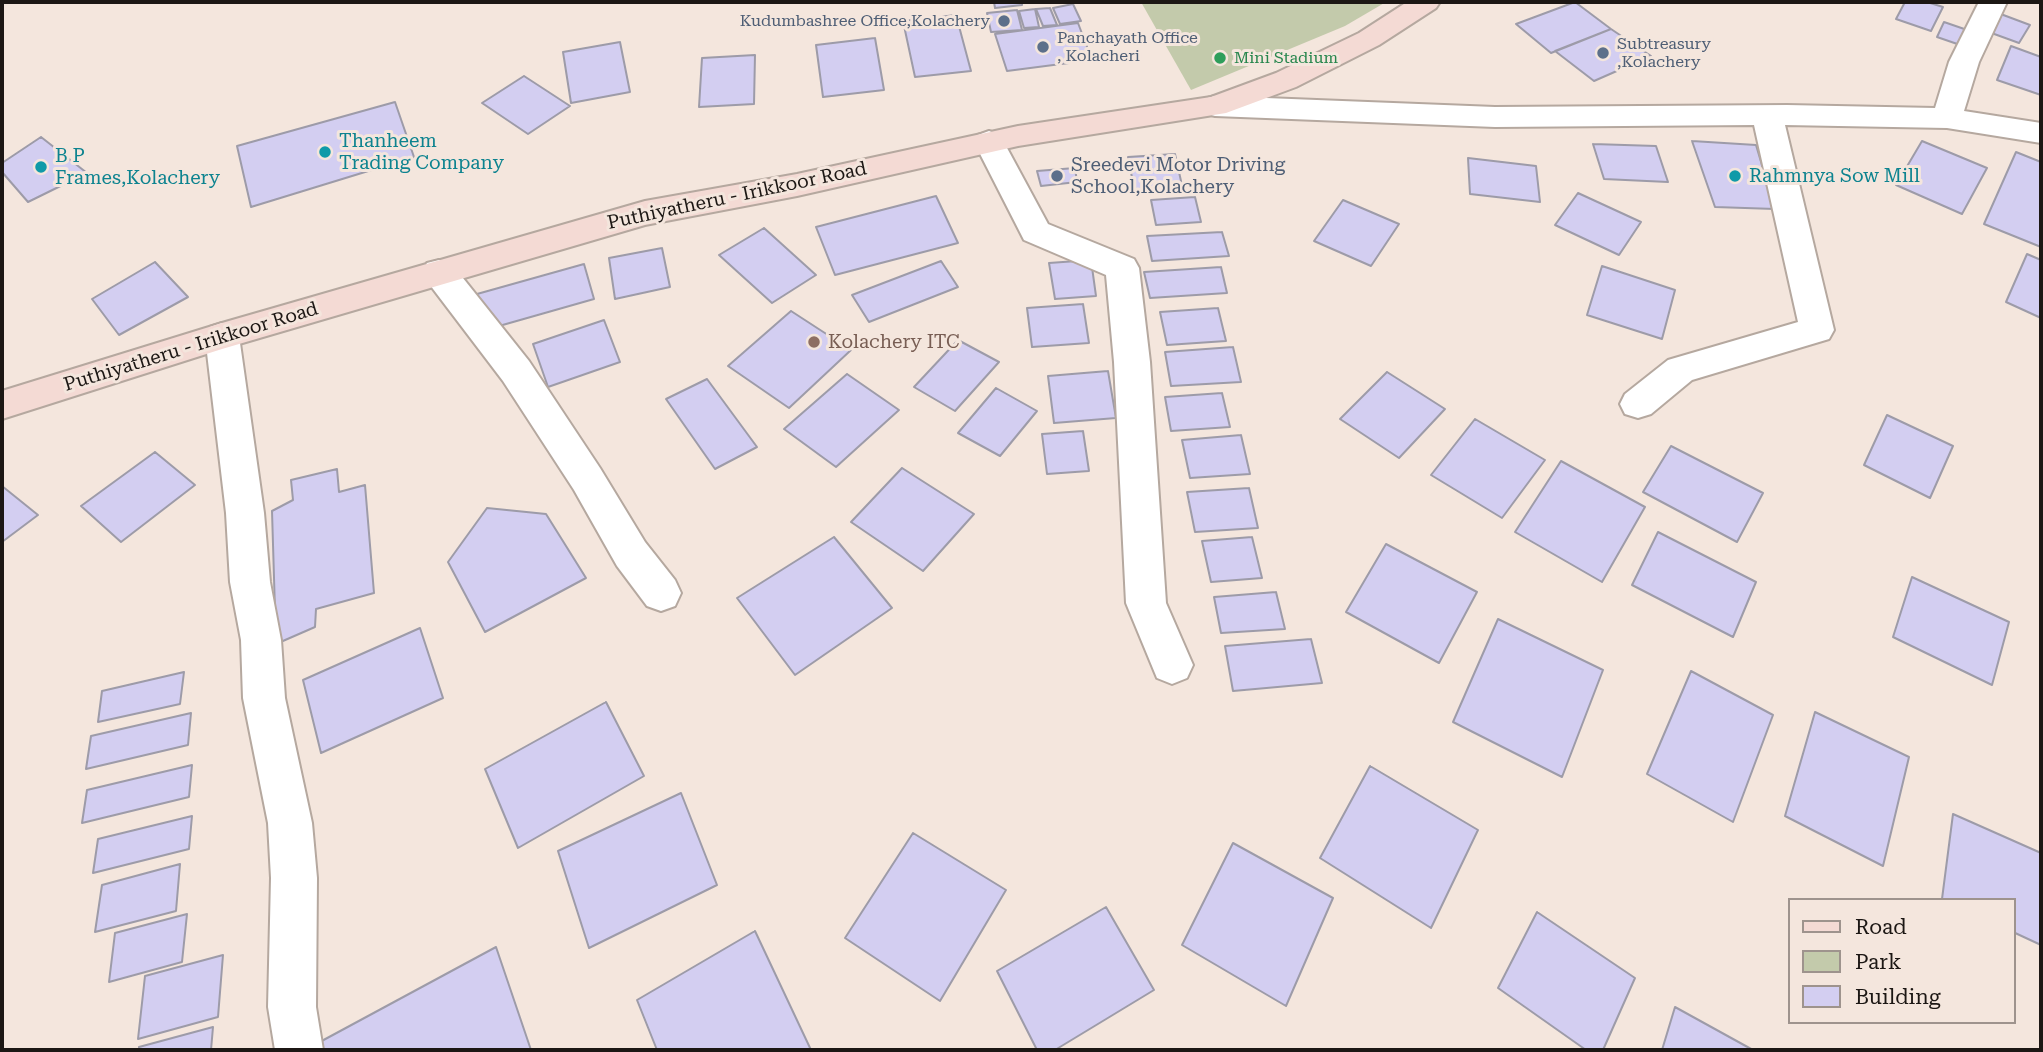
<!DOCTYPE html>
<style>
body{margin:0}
#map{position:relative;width:2043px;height:1052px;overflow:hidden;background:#f4e6dd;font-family:"Roboto Serif",serif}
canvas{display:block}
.frame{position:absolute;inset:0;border:4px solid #1c1714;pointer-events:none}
.legend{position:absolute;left:1788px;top:898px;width:228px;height:126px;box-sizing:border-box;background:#f4e6dd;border:2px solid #9e938d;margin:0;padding:9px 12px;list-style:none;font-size:21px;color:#1c1714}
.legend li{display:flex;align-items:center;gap:14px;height:35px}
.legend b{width:35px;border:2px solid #9e938d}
</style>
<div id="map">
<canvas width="2043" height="1052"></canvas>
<div class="frame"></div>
<ul class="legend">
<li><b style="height:9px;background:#f4dad4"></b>Road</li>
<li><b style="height:19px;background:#c3caab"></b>Park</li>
<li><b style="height:19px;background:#d3cef1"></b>Building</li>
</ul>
</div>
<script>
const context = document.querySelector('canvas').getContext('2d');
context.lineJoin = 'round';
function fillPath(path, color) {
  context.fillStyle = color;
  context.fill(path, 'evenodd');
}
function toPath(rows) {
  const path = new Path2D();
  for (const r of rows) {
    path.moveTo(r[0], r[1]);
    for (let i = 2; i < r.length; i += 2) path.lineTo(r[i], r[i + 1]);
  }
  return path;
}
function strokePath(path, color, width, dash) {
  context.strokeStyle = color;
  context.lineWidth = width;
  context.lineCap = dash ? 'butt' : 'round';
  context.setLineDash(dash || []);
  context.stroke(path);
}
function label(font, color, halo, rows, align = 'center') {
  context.font = font + ' "Roboto Serif",serif';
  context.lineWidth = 6;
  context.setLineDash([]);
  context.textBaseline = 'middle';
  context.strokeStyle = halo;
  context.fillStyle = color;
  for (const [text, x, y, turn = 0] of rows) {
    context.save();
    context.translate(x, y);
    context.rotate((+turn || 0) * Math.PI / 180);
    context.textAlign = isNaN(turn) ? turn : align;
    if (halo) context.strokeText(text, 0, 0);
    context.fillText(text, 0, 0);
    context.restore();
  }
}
fillPath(toPath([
 [1141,2,1386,2,1345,26,1191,90]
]), '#c3caab');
const building = toPath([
 [994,2,1022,2,1022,5,995,8,994,2],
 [1575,2,1611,29,1551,53,1516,24,1575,2],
 [1905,2,1927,2,1943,7,1931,31,1896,19,1905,2],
 [1073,4,1081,21,1060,24,1053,8,1073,4],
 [1050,8,1057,25,1043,26,1036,9,1050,8],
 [1035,9,1039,27,1024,28,1019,11,1035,9],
 [1017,10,1022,30,991,32,987,13,1017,10],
 [1998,13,2030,25,2019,43,1986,31,1998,13],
 [956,15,971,71,915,77,903,21,956,15],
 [1944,22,1973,32,1966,47,1937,37,1944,22],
 [1078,23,1092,60,1007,71,995,34,1078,23],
 [1611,29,1651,56,1594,81,1555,51,1611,29],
 [875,38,884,90,823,97,816,45,875,38],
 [620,42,630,92,571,103,563,52,620,42],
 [2011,46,2041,57,2041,95,1997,80,2011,46],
 [755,55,754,104,699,107,702,58,755,55],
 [524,76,570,106,528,134,482,103,524,76],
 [395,102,414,157,251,207,237,146,395,102],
 [41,137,87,173,28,202,2,172,2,163,41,137],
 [1692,141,1756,145,1775,209,1715,207,1692,141],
 [1922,141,1987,168,1962,214,1896,185,1922,141],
 [1593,144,1656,146,1668,182,1604,179,1593,144],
 [2016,152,2041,162,2041,247,1984,224,2016,152],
 [1175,154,1183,190,1135,193,1128,157,1175,154],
 [1468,158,1536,166,1540,202,1470,194,1468,158],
 [1075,168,1077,182,1041,186,1037,171,1075,168],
 [1578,193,1641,222,1619,255,1555,225,1578,193],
 [936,196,958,243,835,275,816,227,936,196],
 [1195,197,1201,222,1156,225,1151,200,1195,197],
 [1343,200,1399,224,1371,266,1314,241,1343,200],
 [764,228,816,275,772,303,719,255,764,228],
 [1222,232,1229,256,1152,261,1147,236,1222,232],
 [662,248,670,287,615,299,609,258,662,248],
 [2027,254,2041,260,2041,318,2006,302,2027,254],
 [1091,260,1096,296,1055,299,1049,263,1091,260],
 [941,261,958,287,869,322,852,295,941,261],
 [155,262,188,297,119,335,92,299,155,262],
 [584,264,594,299,485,330,477,294,584,264],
 [1602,266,1675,290,1662,339,1587,315,1602,266],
 [1221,267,1227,293,1150,298,1144,272,1221,267],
 [1083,304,1089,343,1032,347,1027,308,1083,304],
 [1218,308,1226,341,1167,345,1160,312,1218,308],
 [791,311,851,350,789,408,728,366,791,311],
 [604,320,620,362,548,387,533,344,604,320],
 [958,340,999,362,955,411,914,387,958,340],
 [1233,347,1241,382,1171,386,1165,352,1233,347],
 [1108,371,1116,418,1054,423,1048,376,1108,371],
 [1387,372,1445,409,1399,458,1340,419,1387,372],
 [847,374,899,410,836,467,784,429,847,374],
 [707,379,757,447,715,469,666,399,707,379],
 [996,388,1037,411,1000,456,958,433,996,388],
 [1222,393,1230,427,1171,431,1165,397,1222,393],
 [1887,415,1953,446,1930,498,1864,465,1887,415],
 [1475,419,1545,460,1502,518,1431,475,1475,419],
 [1083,431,1089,471,1047,474,1042,434,1083,431],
 [1241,435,1250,474,1190,478,1182,440,1241,435],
 [1671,446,1763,493,1737,542,1643,492,1671,446],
 [155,452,195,485,121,542,81,506,155,452],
 [1561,461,1645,507,1602,582,1515,532,1561,461],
 [902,468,974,514,923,571,851,522,902,468],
 [337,469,339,492,365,485,374,593,316,609,315,627,276,644,272,511,293,500,291,480,337,469],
 [2,486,38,515,2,542,2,486],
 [1249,488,1258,528,1195,532,1187,492,1249,488],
 [487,508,546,514,586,578,485,632,448,562,487,508],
 [1658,532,1756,582,1733,637,1632,585,1658,532],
 [834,537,892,608,795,675,737,598,834,537],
 [1252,537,1262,578,1211,582,1202,541,1252,537],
 [1386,544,1477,592,1439,663,1346,612,1386,544],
 [1912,577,2009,622,1992,685,1893,637,1912,577],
 [1276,592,1285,629,1221,633,1214,597,1276,592],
 [1498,619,1603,670,1562,777,1453,722,1498,619],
 [420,628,443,698,321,753,303,680,420,628],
 [1311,639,1322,683,1233,691,1225,646,1311,639],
 [1691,671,1773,715,1733,822,1647,774,1691,671],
 [184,672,180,704,98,722,102,691,184,672],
 [606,702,644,776,518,848,485,769,606,702],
 [1815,712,1909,757,1883,866,1785,816,1815,712],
 [191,713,188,745,86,769,91,736,191,713],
 [192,765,189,797,82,823,87,790,192,765],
 [1370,766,1478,830,1431,928,1320,858,1370,766],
 [681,793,717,885,589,948,558,851,681,793],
 [1953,814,2041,853,2041,945,2013,932,2013,900,1942,899,1953,814],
 [192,816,189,849,93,873,98,839,192,816],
 [913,833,1006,890,940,1001,845,938,913,833],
 [1233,843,1333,898,1286,1006,1182,945,1233,843],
 [180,864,176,911,95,932,102,885,180,864],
 [1106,907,1154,990,1055,1050,1037,1050,997,971,1106,907],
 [1537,912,1635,978,1603,1050,1586,1050,1498,988,1537,912],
 [187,914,182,962,109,982,115,933,187,914],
 [755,931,811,1050,657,1050,637,1000,755,931],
 [496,947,531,1050,305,1050,496,947],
 [223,955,218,1017,138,1039,145,976,223,955],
 [1675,1007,1753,1050,1662,1050,1675,1007],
 [213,1027,211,1050,139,1050,139,1047,213,1027]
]);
fillPath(building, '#d3cef1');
strokePath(building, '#9d9ba8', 2);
const minor = toPath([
 [1979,2,2007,2,1979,62,1964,111,2041,123,2041,143,1947,128,1785,125,1834,330,1829,339,1692,380,1651,414,1638,418,1625,414,1620,404,1625,394,1668,360,1798,322,1754,125,1495,127,1215,116,1204,113,1200,106,1204,99,1215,96,1495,107,1787,105,1935,108,1949,62,1979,2],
 [989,131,1000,135,1048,224,1134,259,1139,268,1150,362,1166,603,1193,665,1187,678,1172,684,1157,678,1126,603,1114,362,1106,275,1024,240,974,142,978,135,989,131],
 [439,260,451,263,529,361,600,468,645,542,675,580,681,593,675,606,661,611,647,606,617,566,574,490,503,381,427,281,422,272,427,263,439,260],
 [222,323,234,327,239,336,264,513,270,582,281,640,285,698,312,823,317,878,316,1007,323,1050,275,1050,268,1007,271,878,268,823,243,698,241,640,230,582,226,513,205,336,210,327,222,323]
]);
const secondary = toPath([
 [1407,2,1440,2,1436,8,1379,45,1296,87,1226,113,1018,146,797,196,645,225,222,349,2,419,2,391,222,323,645,201,797,174,1018,126,1211,97,1276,73,1359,33,1407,2]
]);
strokePath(minor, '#b5a89f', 4);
strokePath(secondary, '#b5a89f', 4);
fillPath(minor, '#fff');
fillPath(secondary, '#f4dad4');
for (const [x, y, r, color] of [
 [1004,21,7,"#5c6f8a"],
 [1043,47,7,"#5c6f8a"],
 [1603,53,7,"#5c6f8a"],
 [1220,58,7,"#2e9e5b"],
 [325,152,7,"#0f9aa8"],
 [41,167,7,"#0f9aa8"],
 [1057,176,7,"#5c6f8a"],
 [1735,176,7,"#0f9aa8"],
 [814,342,7,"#8d6e63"]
]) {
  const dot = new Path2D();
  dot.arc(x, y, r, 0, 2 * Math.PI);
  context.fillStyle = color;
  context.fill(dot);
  strokePath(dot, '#f4e6dd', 2.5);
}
label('16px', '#4e5e75', '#f4e6dd', [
 ["Kudumbashree Office,Kolachery",990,21,"right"],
 ["Panchayath Office",1057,38],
 [", Kolacheri",1057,56],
 ["Subtreasury",1617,44],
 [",Kolachery",1617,62]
], 'left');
label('16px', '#27864d', '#f4e6dd', [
 ["Mini Stadium",1234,58]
], 'left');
label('19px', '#0d838f', '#f4e6dd', [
 ["Thanheem",339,141],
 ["Trading Company",339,163],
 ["B P",55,156],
 ["Frames,Kolachery",55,178],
 ["Rahmnya Sow Mill",1749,176]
], 'left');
label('19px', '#4e5e75', '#f4e6dd', [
 ["Sreedevi Motor Driving",1071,165],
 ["School,Kolachery",1071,187]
], 'left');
label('19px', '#1c1714', '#f4e6dd', [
 ["Puthiyatheru - Irikkoor Road",737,196,-12],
 ["Puthiyatheru - Irikkoor Road",191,347,-17]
]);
label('19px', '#785e54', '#f4e6dd', [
 ["Kolachery ITC",828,342]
], 'left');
</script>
